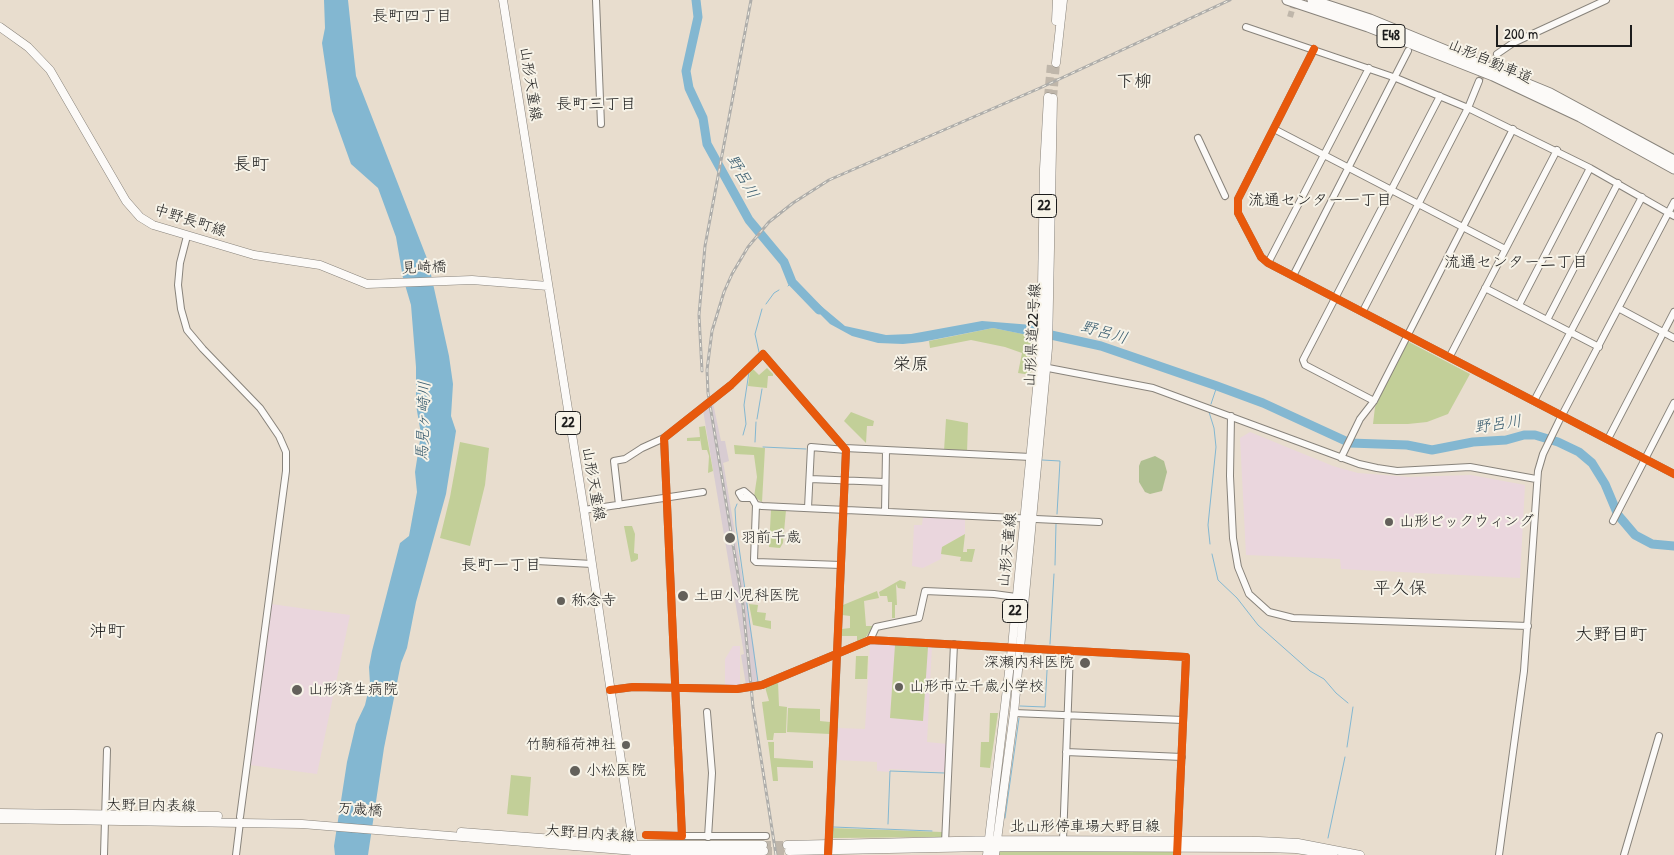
<!DOCTYPE html>
<meta charset="utf-8">
<style>
body{margin:0}
#map{position:relative;width:1674px;height:855px;overflow:hidden;background:#e8ddce;font-family:"Patrick Hand",sans-serif}
canvas{display:block}
.scale{position:absolute;left:1496px;top:25px;width:136px;height:22px;box-sizing:border-box;border:2px solid #1c1c1c;border-top:0;padding-left:6px;font-size:15px;line-height:18px;white-space:nowrap;color:#1c1c1c;-webkit-text-stroke:4px #f7f3e8;paint-order:stroke}
</style>
<div id="map">
<canvas width="1674" height="855"></canvas>
<div class="scale">200 m</div>
</div>
<script>
const context = document.querySelector('canvas').getContext('2d');
context.lineJoin = 'round';
function fillPath(path, color) {
  context.fillStyle = color;
  context.fill(path, 'evenodd');
}
function toPath(rows) {
  const path = new Path2D();
  for (const r of rows) {
    path.moveTo(r[0], r[1]);
    for (let i = 2; i < r.length; i += 2) path.lineTo(r[i], r[i + 1]);
  }
  return path;
}
function strokePath(path, color, width, dash) {
  context.strokeStyle = color;
  context.lineWidth = width;
  context.lineCap = dash ? 'butt' : 'round';
  context.setLineDash(dash || []);
  context.stroke(path);
}
function label(font, color, halo, rows, align = 'center') {
  context.font = font + ' "Patrick Hand","Klee One",sans-serif';
  context.lineWidth = 4;
  context.setLineDash([]);
  context.textBaseline = 'middle';
  context.strokeStyle = halo;
  context.fillStyle = color;
  for (const [text, x, y, turn = 0] of rows) {
    context.save();
    context.translate(x, y);
    context.rotate((+turn || 0) * Math.PI / 180);
    context.textAlign = isNaN(turn) ? turn : align;
    if (halo) context.strokeText(text, 0, 0);
    context.fillText(text, 0, 0);
    context.restore();
  }
}
fillPath(toPath([
 [1250,432,1333,466,1358,473,1409,477,1471,475,1525,485,1520,578,1341,569,1340,559,1246,555,1240,438],
 [923,517,965,518,965,534,942,547,941,559,923,568,912,566,914,525,922,525],
 [271,604,350,615,317,774,250,765],
 [870,643,932,646,927,742,947,744,946,772,889,769,889,772,877,771,877,762,836,760,838,728,865,729],
 [733,646,740,646,740,686,725,686,725,659]
]), '#ead6dd');
fillPath(toPath([
 [713,403,721,441,725,441,729,461,723,463,724,467,754,648,758,683,746,685,741,655,744,654,703,410]
]), '#d8ccd2');
fillPath(toPath([
 [993,328,1033,336,1031,375,1018,373,1022,353,1005,347,971,340,930,348,929,341],
 [1407,341,1470,374,1448,414,1427,422,1408,424,1373,424,1375,407],
 [752,368,759,375,767,368,773,374,773,376,768,376,767,388,748,386,750,371],
 [851,412,874,421,873,426,867,426,866,443,844,421],
 [946,419,968,423,967,453,944,451],
 [705,426,713,471,708,473,709,456,707,450,702,450,700,438,700,441,687,441,687,438,700,437,699,427],
 [460,442,489,448,485,485,470,546,440,538,450,497],
 [734,445,765,448,762,502,754,497,757,477,754,455,735,454],
 [771,510,786,510,783,543,780,548,769,547],
 [624,526,632,526,635,534,634,553,638,554,638,559,635,561,631,562],
 [965,534,963,552,967,552,967,549,975,549,972,562,960,561,961,557,941,554,942,547],
 [900,580,906,582,905,589,898,588,896,584,897,605,895,605,895,618,892,618,892,602,888,602,887,596,880,596,879,592],
 [877,591,879,598,864,601,866,626,873,626,866,637,857,641,857,636,842,636,842,629,850,628,850,616,842,615,843,605],
 [749,604,758,605,757,612,766,613,765,620,771,621,771,629,753,625],
 [895,645,928,647,923,721,890,718],
 [856,656,868,656,867,679,855,679],
 [778,682,779,706,787,707,786,733,774,733,773,740,767,740,762,702,769,701,765,687],
 [788,708,820,709,820,721,830,722,830,734,787,732],
 [990,713,998,713,990,768,980,767,981,742,989,742],
 [768,742,774,742,774,758,813,761,813,768,777,767,778,781,773,781],
 [511,775,531,777,528,816,507,814],
 [832,828,942,832,942,837,832,838],
 [996,847,1177,848,1177,855,995,855]
]), '#c2cf98');
fillPath(toPath([
 [1155,456,1164,461,1167,472,1162,491,1150,494,1145,492,1139,482,1139,466,1141,461]
]), '#afc091');
fillPath(toPath([
 [324,0,348,0,356,76,428,261,449,356,453,384,451,416,456,431,446,494,416,602,407,648,401,663,384,748,368,855,335,855,334,846,347,762,356,724,365,705,370,684,369,667,372,651,400,543,409,536,417,492,415,472,421,434,416,405,416,367,411,305,403,278,396,237,378,188,351,164,332,111,322,43,325,28],
 [814,300,845,326,886,335,911,334,982,321,1032,325,1053,329,1052,340,993,328,922,342,903,344,878,343,852,336,830,324,809,303]
]), '#83b7d1');
strokePath(toPath([
 [788,286,792,282],
 [766,304,774,293,779,290],
 [759,352,755,334,762,309],
 [763,359,782,381],
 [1211,404,1217,386],
 [1209,412,1214,428,1216,447,1208,525,1210,544],
 [757,419,762,389],
 [743,435,746,424,744,405,749,372],
 [755,442,756,422],
 [763,447,806,449],
 [1042,460,1060,461,1057,514],
 [737,504,735,509,736,526,758,682],
 [1212,554,1218,580,1237,598,1258,625,1310,671,1324,679,1336,693,1348,703],
 [1055,565,1056,524],
 [1050,644,1054,574],
 [1020,706,1045,707,1048,653],
 [1347,747,1353,707],
 [1005,818,1019,718],
 [888,824,890,771,944,773],
 [833,827,932,831],
 [1328,838,1345,757]
]), '#83b7d1', 1);
strokePath(toPath([
 [696,0,698,17,686,71,689,88,703,118,707,144,749,220,784,262,792,282,819,310],
 [1042,333,1101,346,1217,386,1263,403,1350,443,1407,445,1432,450,1473,442,1506,440,1524,435,1535,435,1558,442,1579,452,1592,463,1605,484,1618,515,1635,535,1652,544,1674,546]
]), '#83b7d1', 9);
strokePath(toPath([
 [1290,17,1295,0],
 [1479,81,1497,54]
]), '#bfb6aa', 6, [6, 3]);
strokePath(toPath([
 [1048,97,1051,64],
 [1053,98,1056,63],
 [763,845,787,845],
 [764,851,789,851]
]), '#bfb6aa', 8, [8, 4]);
const minor = toPath([
 [596,0,601,124],
 [1246,27,1396,78,1468,108,1590,168,1674,216],
 [1314,49,1238,199,1238,213,1261,257,1268,263,1674,474],
 [1497,54,1513,43,1606,0],
 [1274,129,1505,249],
 [1198,138,1225,196],
 [187,236,180,263,178,285,181,309,187,330,203,349,260,408,279,436,286,452,286,471,240,817],
 [1268,263,1369,68],
 [1293,276,1408,51],
 [1485,288,1599,347],
 [1519,305,1590,168],
 [1620,309,1674,338],
 [1363,311,1468,108,1479,81],
 [1547,320,1618,183],
 [1450,356,1557,150],
 [1043,367,1153,388,1359,464,1377,468,1397,471,1470,467,1536,479],
 [1374,401,1305,365,1303,360,1440,96],
 [1534,401,1642,197],
 [1231,416,1230,476,1233,538,1238,567,1249,594,1269,612,1293,618,1528,626],
 [1608,439,1674,312],
 [845,448,1031,457],
 [1341,458,1360,419,1374,401,1513,129],
 [810,479,885,482],
 [752,498,744,491,739,493,742,498,752,498,756,505,762,506,1099,522],
 [619,505,614,461,625,459,642,448,664,438],
 [756,505,754,560,756,562,841,565],
 [808,508,811,447,846,450],
 [584,510,703,492],
 [885,512,886,451],
 [1613,521,1674,403],
 [537,561,592,564],
 [870,640,876,627,919,618,925,591,994,594,1016,597],
 [610,690,633,687,737,689,762,685,870,640,1186,657,1177,855],
 [707,712,712,773,708,837],
 [1014,713,1183,720],
 [1066,752,1182,757],
 [646,835,682,836,664,438,731,385,763,354,846,450,829,837],
 [682,836,766,836],
 [1063,840,1070,651],
 [945,843,954,644],
 [104,855,107,750],
 [236,855,240,822],
 [1499,855,1524,671,1538,471,1543,454,1559,421,1674,202],
 [1624,855,1659,736]
]);
const major = toPath([
 [503,0,584,510,635,855],
 [1056,21,1057,0],
 [0,27,28,47,50,70,126,201,140,217,153,225,254,255,320,265,367,284,472,280,548,286],
 [1056,63,1063,0],
 [0,813,218,816],
 [0,819,302,824,635,851,764,851],
 [461,832,634,845,763,845],
 [787,845,997,840,1259,841,1298,843,1360,855],
 [789,851,987,847,1264,848,1296,849,1333,855],
 [987,855,1012,647,1041,347,1044,169,1048,97],
 [995,855,1014,713,1048,348,1053,98]
]);
const highway = toPath([
 [1287,0,1368,27,1493,76,1580,117,1674,169],
 [1312,0,1370,19,1550,93,1674,160]
]);
strokePath(minor, '#88837b', 8);
strokePath(major, '#88837b', 9);
strokePath(highway, '#88837b', 11);
strokePath(minor, '#fcfaf8', 6);
strokePath(major, '#fcfaf8', 8);
strokePath(highway, '#fcfaf8', 9);
const rail = toPath([
 [702,371,699,315,705,246,751,0],
 [776,855,753,707,743,605,708,393,707,370,712,331,724,292,732,274,748,247,769,222,793,203,829,180,1040,88,1230,0]
]);
strokePath(rail, '#aeadaa', 3);
strokePath(rail, '#f7f3e8', 1, [4]);
const minorBridge = toPath([
 [828,855,829,837]
]);
strokePath(minorBridge, '#88837b', 8, []);
strokePath(minorBridge, '#fcfaf8', 6);
strokePath(toPath([
 [1314,49,1238,199,1238,213,1261,257,1268,263,1674,474],
 [610,690,633,687,737,689,762,685,870,640,1186,657,1177,855],
 [646,835,682,836,664,438,731,385,763,354,846,450,828,855]
]), '#e8590c', 8);
for (const [x, y, r, color] of [
 [1389,522,5,"#63605a"],
 [730,538,6,"#63605a"],
 [683,596,6,"#63605a"],
 [561,601,5,"#63605a"],
 [1085,663,6,"#63605a"],
 [899,687,5,"#63605a"],
 [297,690,6,"#63605a"],
 [626,745,5,"#63605a"],
 [575,771,6,"#63605a"]
]) {
  const dot = new Path2D();
  dot.arc(x, y, r, 0, 2 * Math.PI);
  context.fillStyle = color;
  context.fill(dot);
  strokePath(dot, '#f7f3e8', 2);
}
for (const [x, y, w] of [
 [1391,36,28],
 [1044,206,25],
 [568,423,25],
 [1015,611,25]
]) {
  const box = new Path2D();
  box.roundRect(x - w / 2, y - 11.5, w, 23, 4);
  context.fillStyle = '#f7f3e8';
  context.fill(box);
  strokePath(box, '#1c1c1c', 1);
}
label('bold 14px', '#1c1c1c', null, [
 ["E48",1391,36],
 ["22",1044,206],
 ["22",568,423],
 ["22",1015,611]
]);
label('15px', '#1c1c1c', '#f7f3e8', [
 ["山形自動車道",1490,62,23],
 ["山形天童線",530,84,81],
 ["中野長町線",190,221,18],
 ["見崎橋",424,268,-2],
 ["山形県道22号線",1033,335,-87],
 ["山形天童線",593,484,80],
 ["山形天童線",1008,550,-84],
 ["大野目内表線",151,806,1],
 ["万歳橋",360,810,4],
 ["北山形停車場大野目線",1085,827],
 ["大野目内表線",590,834,4]
]);
label('15px', '#1c1c1c', '#f7f3e8', [
 ["山形ビックウィング",1399,522],
 ["羽前千歳",741,538],
 ["土田小児科医院",694,596],
 ["称念寺",571,601],
 ["深瀬内科医院",1074,663,"right"],
 ["山形市立千歳小学校",909,687],
 ["山形済生病院",308,690],
 ["竹駒稲荷神社",616,745,"right"],
 ["小松医院",586,771]
], 'left');
label('16px', '#1c1c1c', '#f7f3e8', [
 ["長町四丁目",412,17],
 ["長町三丁目",596,105],
 ["流通センター一丁目",1320,201],
 ["流通センター二丁目",1516,263],
 ["長町一丁目",501,566]
]);
label('italic 16px', '#375b6e', '#f7f3e8', [
 ["野呂川",742,177,61],
 ["野呂川",1104,333,16],
 ["馬見ヶ崎川",424,421,-88],
 ["野呂川",1498,425,-8]
]);
label('18px', '#1c1c1c', '#f7f3e8', [
 ["下柳",1134,82],
 ["長町",251,165],
 ["栄原",911,365],
 ["平久保",1400,589],
 ["沖町",107,632],
 ["大野目町",1611,635]
]);
</script>
